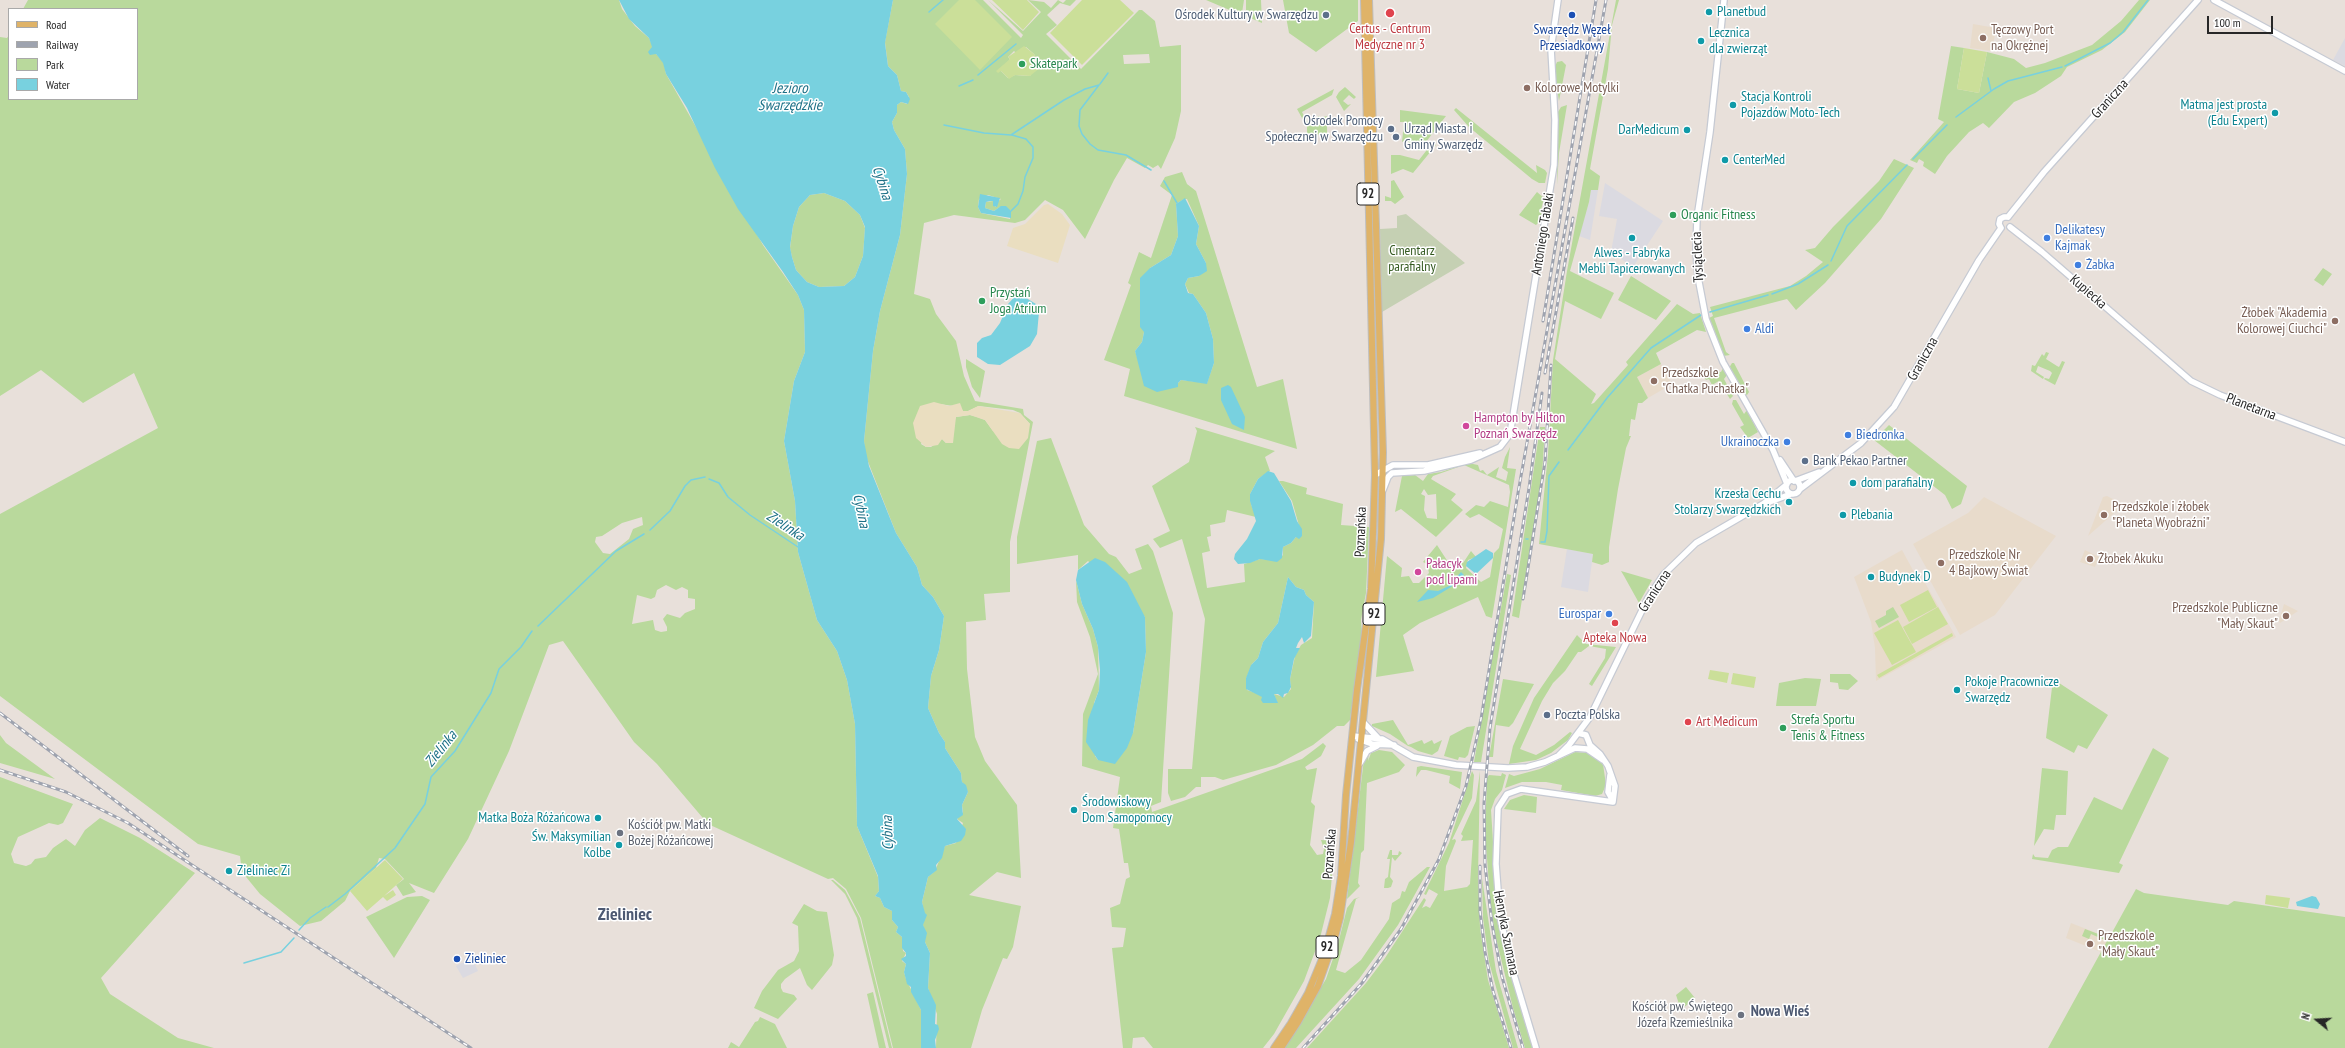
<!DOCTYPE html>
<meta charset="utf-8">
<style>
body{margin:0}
#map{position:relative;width:2345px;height:1048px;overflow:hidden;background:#e8e0da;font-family:"PT Sans Narrow",sans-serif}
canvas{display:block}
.legend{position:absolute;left:8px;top:8px;width:130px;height:92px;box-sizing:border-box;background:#fff;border:1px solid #a9a9a9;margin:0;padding:5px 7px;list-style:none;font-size:12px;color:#272727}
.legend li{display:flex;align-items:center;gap:8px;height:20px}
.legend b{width:20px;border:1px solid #a9a9a9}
.north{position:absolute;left:2297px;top:1000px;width:40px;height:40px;-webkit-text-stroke:3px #fff;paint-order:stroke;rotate:288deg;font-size:11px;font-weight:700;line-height:16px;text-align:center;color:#272727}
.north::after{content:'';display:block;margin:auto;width:14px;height:18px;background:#272727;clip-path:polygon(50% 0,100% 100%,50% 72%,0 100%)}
.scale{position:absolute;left:2207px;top:16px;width:66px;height:18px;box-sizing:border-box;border:2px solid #272727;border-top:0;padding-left:5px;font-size:12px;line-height:14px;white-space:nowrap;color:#272727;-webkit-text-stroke:3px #fff;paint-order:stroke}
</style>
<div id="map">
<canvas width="2345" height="1048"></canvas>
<ul class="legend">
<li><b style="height:5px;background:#dfb368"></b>Road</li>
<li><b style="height:5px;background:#9ea3af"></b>Railway</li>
<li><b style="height:11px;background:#b9d99c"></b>Park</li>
<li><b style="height:11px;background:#78d1df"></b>Water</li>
</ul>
<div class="north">N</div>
<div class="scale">100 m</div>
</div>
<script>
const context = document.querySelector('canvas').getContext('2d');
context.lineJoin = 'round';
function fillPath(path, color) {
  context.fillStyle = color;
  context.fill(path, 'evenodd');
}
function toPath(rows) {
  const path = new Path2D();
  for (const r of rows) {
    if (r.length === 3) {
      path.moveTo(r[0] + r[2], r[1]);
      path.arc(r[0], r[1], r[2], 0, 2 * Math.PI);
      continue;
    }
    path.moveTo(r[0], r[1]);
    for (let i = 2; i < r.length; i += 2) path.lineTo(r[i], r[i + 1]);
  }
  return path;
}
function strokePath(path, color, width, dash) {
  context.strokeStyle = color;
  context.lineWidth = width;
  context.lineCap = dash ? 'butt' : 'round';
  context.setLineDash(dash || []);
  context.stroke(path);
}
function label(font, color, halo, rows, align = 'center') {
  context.font = font + ' "PT Sans Narrow",sans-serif';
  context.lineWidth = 3;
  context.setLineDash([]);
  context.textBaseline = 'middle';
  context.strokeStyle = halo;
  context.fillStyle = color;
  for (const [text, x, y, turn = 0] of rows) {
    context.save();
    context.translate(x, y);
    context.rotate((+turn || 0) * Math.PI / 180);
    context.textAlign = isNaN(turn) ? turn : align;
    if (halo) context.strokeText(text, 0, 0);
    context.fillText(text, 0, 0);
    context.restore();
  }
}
fillPath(toPath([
 [2345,38,2345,66,2333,60],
 [1605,183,1663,221,1633,267,1611,252,1617,219,1599,216],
 [1591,189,1598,190,1590,240,1579,236,1589,202],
 [1567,549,1593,554,1588,592,1561,587],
 [472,958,478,971,463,978,456,966]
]), '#dbdae1');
fillPath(toPath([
 [1973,24,1996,28,1992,51,1970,48],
 [1661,364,1672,384,1648,398,1637,377],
 [2107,496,2117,501,2116,504,2121,507,2088,536,2103,497],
 [1984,497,2056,536,1995,615,1960,635,1926,573,1928,571,1913,544,1968,513],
 [1902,550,1920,583,1924,581,1956,637,1876,681,1875,648,1871,622,1854,577],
 [2085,550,2099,557,2095,567,2080,562],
 [2284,604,2298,611,2280,623,2279,621],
 [2071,923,2109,938,2101,952,2066,938]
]), '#e8dbcb');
fillPath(toPath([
 [28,0,619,0,622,9,635,26,649,38,656,54,664,63,666,74,763,245,798,295,804,310,805,352,794,381,784,441,795,501,798,552,817,620,837,651,847,680,855,724,857,826,878,877,879,891,875,896,880,898,884,907,892,911,892,920,898,927,896,932,902,937,903,951,906,953,902,961,906,964,904,972,906,979,921,1010,921,1048,893,1048,861,918,846,889,833,878,828,879,708,824,657,764,634,742,563,641,549,645,509,751,468,839,434,893,409,883,416,892,403,896,396,885,404,879,385,859,379,858,376,868,350,891,345,901,321,921,300,926,260,894,242,872,240,856,198,844,0,696,0,514,158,428,134,373,83,403,41,370,0,396,0,37,7,38,9,35,9,99,137,99,137,9,23,9],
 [642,517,643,525,633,529,629,539,610,554,603,553,595,542,596,537,602,536,622,523],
 [666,585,676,590,682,587,688,590,688,598,695,599,695,609,685,613,680,618,667,614,663,619,667,627,667,631,661,632,655,630,653,620,632,624,637,595,651,599,655,597,657,590],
 [893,0,983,0,1021,38,1023,35,988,0,1023,31,1041,12,1028,0,1044,2,1051,8,1058,0,1063,3,1066,0,1076,0,1070,6,1060,3,1047,15,1057,25,1046,34,1081,69,1139,10,1142,10,1155,21,1160,47,1181,45,1181,111,1175,138,1161,169,1158,165,1153,168,1148,165,1145,168,1127,158,1114,180,1085,239,1063,210,1045,200,1025,220,1015,223,954,215,924,223,914,294,930,299,936,314,956,341,964,376,975,401,1023,409,1024,415,1033,422,1010,542,1010,592,984,594,986,620,966,622,967,669,975,737,985,761,1017,805,1021,878,997,872,969,895,1021,906,1013,947,1007,959,1003,958,982,1010,971,1048,936,1048,937,1014,928,988,930,953,925,942,923,925,924,913,922,902,928,877,935,871,945,846,956,843,963,823,957,819,963,812,962,805,968,792,962,782,961,773,945,748,945,742,939,733,928,708,931,676,939,650,944,616,933,597,922,585,917,567,896,533,865,454,864,441,873,351,880,311,900,235,907,174,905,149,894,130,892,122,897,113,897,105,901,102,907,104,909,97,906,92,901,91,897,75,888,66,885,42],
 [1026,47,1034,54,1038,61,1030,76,1015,75,1008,78,1001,71,1010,59,1008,57,1014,51,1016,53],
 [1149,54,1150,63,1124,64,1123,55],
 [988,195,1001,199,997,202,996,207,993,205,993,201,986,202,985,208,994,211,1000,207,1011,211,1010,219,981,213,978,207,979,199],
 [940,404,960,407,963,411,968,411,979,406,1013,410,1020,413,1030,424,993,431,985,420,977,417,970,415,956,417,946,443,942,439,931,447,926,447,921,444],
 [1206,0,1244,0,1242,13,1239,14],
 [1246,0,1261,0,1262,23,1246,16],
 [1283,0,1358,0,1358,21,1316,52,1289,33],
 [1616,0,1619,0,1612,25,1608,69,1590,169,1600,176,1598,190,1591,190,1589,202,1570,271,1614,293,1601,319,1565,301,1555,359,1596,394,1591,404,1594,403,1628,365,1626,362,1677,304,1693,314,1700,313,1706,332,1697,330,1656,353,1661,364,1637,377,1648,398,1642,403,1638,403,1635,420,1631,419,1629,436,1631,436,1626,448,1618,489,1609,547,1609,562,1602,565,1592,562,1593,554,1539,544,1548,454,1553,360,1567,271],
 [2139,0,2150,0,2125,32,2102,50,2067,67,2061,76,2035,93,2014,102,1989,128,1983,123,1969,132,1947,156,1935,174,1923,166,1924,162,1919,159,1917,163,1910,160,1944,122,1938,119,1951,46,1964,48,1957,89,1979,93,1987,52,2014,59,2026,68,2045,63,2092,45,2121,21],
 [1562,61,1566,65,1559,101,1554,69,1557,62],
 [1345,87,1356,97,1354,99,1349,95,1343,101,1348,105,1351,104,1344,111,1336,97,1339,92],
 [1334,89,1332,95,1302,112,1307,122,1319,116,1320,118,1327,116,1327,134,1307,135,1307,127,1297,109],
 [1567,105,1559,153,1557,185,1558,112,1561,107],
 [1456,108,1537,173,1536,165,1545,170,1547,173,1545,183,1539,183,1532,179,1469,127,1454,110],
 [1400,110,1446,116,1419,151,1406,140,1402,142,1404,122,1400,122],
 [1433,142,1436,145,1413,173,1403,169,1391,174,1391,155,1400,155,1419,160],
 [1894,159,1914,168,1881,219,1825,283,1796,310,1787,299,1714,318,1726,352,1730,355,1723,356,1709,318,1713,316,1710,307,1790,286,1806,276,1823,262,1805,250,1815,248,1833,227,1879,181],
 [1182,172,1187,184,1196,191,1257,387,1283,379,1297,449,1124,396,1130,369,1104,360,1131,285,1128,283,1139,252,1151,258,1172,195,1160,186,1165,177],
 [1184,199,1187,199,1199,226,1196,244,1206,263,1199,276,1188,278,1185,284,1189,293,1193,294,1206,313,1213,339,1214,363,1207,383,1181,380,1178,383,1143,374,1135,351,1142,342,1144,332,1150,268,1171,255,1178,236,1176,204],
 [1394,180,1404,197,1395,204,1391,201,1385,201,1385,196,1391,198,1391,181],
 [1537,192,1544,198,1541,210,1542,219,1536,225,1519,215],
 [824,193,845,201,860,215,865,228,863,256,855,277,844,286,819,287,807,282,796,270,792,257,790,248,793,226,799,207,810,195],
 [2323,268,2332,274,2323,286,2314,280],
 [1631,276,1671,301,1656,320,1618,300],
 [2046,352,2049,353,2046,359,2057,366,2059,367,2062,361,2065,362,2055,385,2044,379,2045,378,2049,379,2052,373,2050,371,2038,366,2036,372,2044,377,2043,379,2031,371,2032,365,2035,366,2042,354,2044,356],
 [966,359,985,371,980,398,972,387,966,367],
 [1732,363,1734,363,1749,392,1747,395,1743,393,1729,368],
 [1723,368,1727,375,1724,379,1733,396,1730,399,1719,381,1712,385,1709,379,1706,380,1704,377,1715,371,1721,372],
 [1733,400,1736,400,1744,414,1747,410,1758,432,1748,438,1740,427,1744,425,1732,404],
 [1889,425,1967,486,1961,504,1952,509,1945,495,1874,440],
 [1195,427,1275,451,1265,457,1270,471,1258,479,1250,494,1251,504,1256,517,1227,510,1225,522,1210,525,1211,536,1207,537,1210,551,1202,553,1207,588,1245,582,1244,564,1260,559,1278,560,1283,555,1283,547,1291,543,1296,537,1302,536,1292,501,1279,481,1283,481,1307,488,1306,494,1343,504,1341,525,1369,527,1366,593,1361,620,1362,634,1350,720,1344,726,1337,726,1313,745,1276,765,1223,780,1215,777,1201,777,1201,787,1196,787,1185,797,1171,801,1168,793,1168,769,1192,769,1205,619,1182,539,1160,548,1153,539,1170,531,1152,486,1189,462,1197,431],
 [1288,577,1296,587,1304,590,1306,595,1314,602,1312,638,1301,645,1295,656,1290,679,1291,689,1284,697,1274,694,1277,703,1263,703,1263,697,1259,694,1247,690,1246,679,1252,664,1258,658,1263,642,1278,623],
 [1540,427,1545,427,1542,476,1519,618,1512,616],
 [1051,438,1084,525,1109,554,1116,557,1129,574,1142,569,1135,549,1148,544,1153,551,1173,613,1161,802,1151,806,1152,812,1302,759,1323,743,1326,746,1321,756,1305,767,1307,770,1317,768,1311,802,1315,806,1310,845,1317,855,1323,854,1324,849,1321,840,1335,841,1330,898,1320,938,1304,981,1274,1034,1263,1048,1153,1048,1144,1037,1133,1038,1132,1048,1123,1048,1112,948,1123,947,1126,928,1112,927,1110,908,1120,904,1126,879,1130,877,1128,863,1124,863,1119,829,1113,828,1120,777,1082,766,1083,714,1098,674,1090,637,1077,602,1076,580,1082,604,1093,629,1098,647,1099,690,1094,703,1095,756,1098,760,1133,733,1146,652,1145,617,1088,561,1078,570,1078,555,1017,564,1017,537,1037,441],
 [1510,447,1507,468,1516,469,1492,618,1486,616,1478,597,1420,623,1403,635,1414,671,1376,677,1387,556,1402,568,1401,577,1409,576,1413,583,1419,583,1429,573,1427,564,1423,562,1437,545,1450,565,1456,560,1463,563,1471,551,1476,557,1468,560,1466,568,1481,582,1490,577,1494,553,1499,548,1503,529,1479,514,1470,518,1465,514,1476,505,1484,507,1490,501,1508,507,1510,492,1509,485,1464,465,1433,476,1431,479,1456,494,1451,500,1463,510,1436,537,1401,509,1395,512,1402,476,1415,475,1423,481,1428,474,1441,472,1468,463,1478,465,1480,471,1483,470,1487,475,1499,467,1496,477,1506,481,1508,472,1502,468,1505,457],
 [1424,489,1428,495,1436,494,1437,519,1427,518,1424,510,1425,496,1421,494],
 [1621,571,1652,580,1639,603,1624,576],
 [1507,574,1511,575,1481,762,1474,762],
 [1893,607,1899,617,1879,628,1875,621,1886,615,1886,611],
 [1577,635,1586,644,1616,647,1592,686,1589,684,1605,658,1606,649,1589,646,1581,652,1578,652,1565,671,1553,683,1542,701,1520,749,1536,755,1554,745,1570,732,1572,733,1568,740,1551,753,1536,760,1509,764,1513,746,1534,698],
 [1830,674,1850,674,1858,681,1848,690,1839,689,1838,683,1830,682],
 [1805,678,1821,679,1816,706,1776,706,1779,683],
 [1503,679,1534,684,1513,723,1509,727,1496,725,1493,757,1489,757],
 [2053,679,2108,715,2087,749,2078,745,2074,753,2046,738],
 [1393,720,1408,745,1422,740,1424,744,1432,740,1434,744,1442,740,1438,751,1432,755,1418,751,1411,747,1408,746,1390,734,1372,726,1372,724],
 [1475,726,1468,755,1465,758,1459,757,1458,760,1444,756,1450,736,1467,727],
 [0,735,6,743,55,779,0,763],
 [2153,748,2169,758,2119,863,2123,865,2119,873,2032,859,2033,854,2035,857,2048,858,2052,850,2058,847,2068,847,2094,797,2122,810],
 [1379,750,1392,752,1405,765,1399,772,1367,783,1364,850,1361,853,1358,883,1360,886,1347,899,1364,759,1369,752,1368,761,1371,753],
 [1575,752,1589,753,1603,764,1606,785,1602,794,1595,796,1561,790,1562,785,1546,782,1522,782,1505,788,1509,774,1514,776,1540,769],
 [1421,766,1462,772,1460,789,1449,783,1450,776,1426,770,1421,770,1416,777,1417,767],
 [2042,768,2068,771,2066,815,2056,815,2054,830,2044,829,2034,846],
 [1472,771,1474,775,1472,798,1452,840,1455,839,1456,841,1446,866,1444,891,1467,887,1470,884,1473,840,1461,841,1463,836,1461,834,1476,801,1480,771,1478,877,1480,928,1488,980,1509,1048,1307,1048,1366,983,1385,958,1424,898,1426,900,1422,908,1426,906,1430,908,1438,894,1429,889,1426,895,1424,894,1449,843],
 [1502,773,1506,775,1502,790,1495,799,1491,810,1497,905,1533,1048,1525,1048,1513,1008,1495,934,1490,898,1485,832,1487,778,1489,775,1501,776],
 [0,777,73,804,63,823,58,825,49,823,18,837,11,854,14,863,26,866,31,864,35,859,46,857,53,848,66,839,75,846,85,830,100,818,140,838,195,873,101,978,110,994,178,1038,214,1048,0,1048],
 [1524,795,1537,797,1536,813,1504,809,1510,800],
 [1390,850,1392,850,1392,855,1398,855,1399,851,1402,853,1395,861,1392,857,1390,877,1393,881,1391,887,1388,888,1384,888,1385,879,1388,877,1390,859,1387,859],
 [1427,867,1430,867,1398,925,1359,979,1296,1048,1285,1048,1326,979,1338,944,1347,908,1354,899,1360,897,1356,899,1336,970,1345,973,1361,960,1389,919,1392,903,1400,898,1402,891,1405,892,1409,882],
 [1482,878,1496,971,1518,1048,1513,1048,1489,962,1483,918],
 [831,880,833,880,845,890,860,918,892,1048,889,1048,857,918,845,894],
 [2136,889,2144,893,2228,905,2234,901,2345,917,2345,1048,2048,1048,2107,941,2091,934,2089,939,2082,936,2085,929,2109,938],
 [422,896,430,900,394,958,366,917,407,897],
 [804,904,817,911,827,912,834,955,832,965,812,990,807,985,800,968,785,979,781,984,781,988,783,992,794,995,797,999,778,1019,754,1008,762,991,778,970,794,961,799,951,798,926,792,923],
 [1686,987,1695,998,1681,1010,1676,995],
 [873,992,881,1027,886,1048,879,1048,867,994],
 [760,1017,775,1024,787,1048,728,1048,731,1042,739,1047,755,1022,758,1021]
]), '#b9d99c');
fillPath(toPath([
 [1048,204,1062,214,1070,225,1058,263,1007,246,1013,228,1025,224,1044,205],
 [934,402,949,406,960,403,963,411,968,411,978,406,1020,413,1030,424,1028,438,1019,449,1009,448,1002,444,985,420,970,415,956,417,953,443,946,443,942,439,938,445,926,447,916,438,913,423,920,406]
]), '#eadec0');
fillPath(toPath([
 [1406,214,1465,263,1382,312,1380,229,1397,228,1397,216]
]), '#c5d0b3');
fillPath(toPath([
 [959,0,975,0,1012,37,980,70,935,24],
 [992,0,1027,0,1039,12,1023,30],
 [1082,0,1120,0,1134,13,1082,65,1050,33],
 [1024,46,1034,54,1041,67,1030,76,1015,75,1009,79,1001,71,998,73,996,71,1010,59,1008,57],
 [1964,48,1987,52,1979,93,1957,89],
 [1928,590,1937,607,1909,622,1900,605],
 [1938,607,1948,624,1912,644,1903,627],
 [1898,620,1916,652,1892,665,1874,633],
 [1952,633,1953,636,1879,678,1877,675],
 [1710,670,1729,673,1727,683,1708,679],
 [1733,673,1756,677,1754,688,1731,684],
 [385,860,403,879,384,896,393,890,396,895,387,901,383,897,367,911,350,891],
 [2266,895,2290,898,2288,908,2265,904]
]), '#cbdf99');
fillPath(toPath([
 [619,0,893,0,885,43,888,66,897,75,901,91,906,92,910,99,908,104,901,102,897,105,897,113,892,122,894,130,905,149,907,174,900,235,880,311,873,351,864,441,869,466,896,533,917,567,922,585,933,597,944,616,939,650,931,676,928,708,939,733,945,742,945,748,961,773,962,782,966,785,968,792,962,805,963,815,957,819,966,829,965,835,961,841,945,846,942,858,936,865,937,870,928,877,922,902,925,913,927,915,923,925,927,933,925,942,930,953,928,988,936,1005,935,1024,938,1025,939,1029,935,1040,936,1048,921,1048,921,1010,911,992,911,987,907,984,904,972,906,964,901,959,906,956,906,953,902,948,902,937,896,932,898,927,892,920,892,911,884,907,880,898,875,896,879,891,878,876,857,826,855,724,847,680,837,651,817,620,798,552,795,501,784,441,794,381,805,352,804,310,798,295,783,272,738,209,715,168,687,108,666,74,663,63,656,54,650,55,648,52,652,47,649,38,629,19],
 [824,193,845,201,860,215,865,227,863,256,855,277,844,286,819,287,807,282,796,270,792,257,790,247,793,226,799,207,810,195],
 [980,194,1000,198,997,207,993,206,993,201,990,201,986,202,985,208,994,211,1001,206,1006,206,1011,211,1011,218,981,213,978,207],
 [1185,198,1199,226,1196,244,1206,263,1207,271,1199,276,1188,278,1185,284,1188,293,1193,294,1206,313,1213,339,1214,363,1207,384,1181,380,1178,383,1178,387,1157,392,1144,386,1135,351,1142,342,1144,332,1140,327,1140,278,1150,268,1171,255,1178,236,1176,204],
 [1018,293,1036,304,1039,312,1037,334,1030,346,1000,365,988,364,977,357,977,343,982,338,991,335,1000,323,1008,304],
 [1228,385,1231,387,1245,417,1244,430,1232,424,1221,400,1221,388],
 [1268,471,1274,473,1291,501,1297,521,1302,529,1302,536,1299,539,1296,537,1291,543,1283,547,1282,558,1277,562,1260,559,1250,563,1238,564,1234,559,1235,554,1247,539,1256,521,1250,501,1250,494,1258,479],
 [1486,549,1493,553,1493,558,1476,574,1466,566,1467,562],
 [1095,558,1105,562,1127,582,1145,617,1146,652,1133,733,1127,748,1115,764,1098,760,1086,742,1088,720,1099,690,1100,670,1098,647,1093,629,1082,604,1076,580,1078,570],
 [1461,572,1464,575,1451,587,1433,598,1417,602,1428,590,1438,591,1449,586],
 [1288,577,1296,587,1304,590,1306,595,1314,602,1311,636,1304,643,1302,637,1298,643,1296,648,1300,648,1294,659,1290,679,1291,687,1288,693,1284,694,1283,698,1278,694,1274,694,1278,703,1263,703,1261,700,1262,697,1246,689,1246,678,1251,665,1258,658,1263,642,1278,623],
 [2312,896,2316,897,2320,904,2318,909,2297,906,2296,902]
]), '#78d1df');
strokePath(toPath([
 [929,12,943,0],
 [2065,66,2110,43,2123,32,2148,0],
 [978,75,1016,44],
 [1988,78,1991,91],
 [1100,84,1108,73],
 [959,86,973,80],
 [1956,117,1994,89,2008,81,2062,67],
 [944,125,984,133,1011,135,1064,100,1085,89,1099,85,1080,110,1079,126,1082,134,1090,144,1098,150,1126,155,1151,170],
 [1913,159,1947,125],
 [1164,181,1177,203],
 [1011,211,1018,204,1023,191,1025,177,1033,158,1033,147,1026,139,1012,135],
 [1831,261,1847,226,1907,165],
 [1772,294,1798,284,1828,265],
 [1710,312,1768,295],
 [1568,450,1607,398,1651,348,1701,315],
 [709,479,719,483,728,497,750,515,798,547],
 [650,530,670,511,685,486,691,480,705,477],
 [1526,539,1528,539],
 [1541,542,1545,542,1547,531,1549,476,1559,462],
 [538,626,616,551,644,534],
 [328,907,345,894,395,848,425,804,431,777,455,751,491,693,499,669,521,647,532,631],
 [299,930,310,918,326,907],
 [244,963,281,952,294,938]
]), '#78d1df', 1.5);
const secondary = toPath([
 [1724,0,1710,132,1697,218,1696,251,1698,277,1706,319,1723,362,1773,450,1787,484],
 [2214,0,2345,71],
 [2008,217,2044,172,2198,0],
 [2010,227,2042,252,2191,381,2220,395,2345,442],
 [2001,228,1999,224,2000,219,2004,217,2008,217],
 [1780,460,1794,481],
 [1375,475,1393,465,1428,465,1480,453],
 [1793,487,7],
 [1795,481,1819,472],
 [1800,489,1861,443,1894,407,1979,260,2001,228],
 [1383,490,1388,477,1392,473,1424,471,1471,460,1500,447,1510,434,1554,165,1555,120,1551,49,1558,0],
 [1767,503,1791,494],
 [1364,723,1378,738],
 [1578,733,1586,735,1590,745,1600,754,1608,766,1615,786,1613,802],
 [1353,736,1382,739,1413,757,1456,765,1508,768,1527,767,1545,762,1575,748,1587,749,1603,760],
 [1358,739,1372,744,1394,745],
 [1559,755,1569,745,1590,717,1648,598,1664,574,1696,543,1763,504,1786,485],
 [1360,763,1367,751,1377,746],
 [1610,775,1608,792,1613,801],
 [1536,1048,1511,965,1500,917,1496,864,1498,808,1507,794,1521,789,1613,802]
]);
const primary = toPath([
 [1274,1048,1291,1023,1308,993,1324,954,1335,914,1341,876,1346,795,1357,690,1371,589,1375,475,1364,0],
 [1281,1048,1298,1022,1318,986,1334,941,1340,918,1351,842,1381,539,1383,452,1369,0]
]);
strokePath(secondary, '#c6cad3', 8);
strokePath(primary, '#bebebe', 8);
strokePath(secondary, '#fff', 5.5);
strokePath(primary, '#dfb368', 6);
const rail = toPath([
 [1543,321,1596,0],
 [1545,373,1573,218],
 [1523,599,1545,462,1551,365],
 [0,713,188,856],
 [0,770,66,792,128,823,471,1048],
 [1480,866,1480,911,1485,952,1493,991,1511,1048],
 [1303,1048,1362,983,1401,929,1439,859,1466,786,1481,719,1518,493,1606,0],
 [1523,1048,1502,977,1492,924,1485,865,1484,803,1490,728,1529,488,1542,393]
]);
strokePath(rail, '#9ea3af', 3);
strokePath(rail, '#fff', 1.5, [4.5]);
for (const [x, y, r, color] of [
 [1709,12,4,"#0f9aa8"],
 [1390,13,5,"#e0444e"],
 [1326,15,4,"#5c6f8a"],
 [1572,15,4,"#1a4fb4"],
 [1983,38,4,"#8d6e63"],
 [1701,41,4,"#0f9aa8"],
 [1022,64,4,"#2e9e5b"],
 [1527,88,4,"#8d6e63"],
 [1733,105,4,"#0f9aa8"],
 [2275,113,4,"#0f9aa8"],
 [1391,129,4,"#5c6f8a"],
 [1687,130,4,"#0f9aa8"],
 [1396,137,4,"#5c6f8a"],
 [1725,160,4,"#0f9aa8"],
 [1673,215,4,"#2e9e5b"],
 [1632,238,4,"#0f9aa8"],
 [2047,238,4,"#3f7fe0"],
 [2078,265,4,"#3f7fe0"],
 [982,301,4,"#2e9e5b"],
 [2335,321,4,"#8d6e63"],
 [1747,329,4,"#3f7fe0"],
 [1654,381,4,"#8d6e63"],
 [1466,426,4,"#d1479c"],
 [1848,435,4,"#3f7fe0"],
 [1787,442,4,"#3f7fe0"],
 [1805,461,4,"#5c6f8a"],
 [1853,483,4,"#0f9aa8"],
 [1789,502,4,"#0f9aa8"],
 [1843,515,4,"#0f9aa8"],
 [2104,515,4,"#8d6e63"],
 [2090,559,4,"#8d6e63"],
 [1941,563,4,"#8d6e63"],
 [1418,572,4,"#d1479c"],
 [1871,577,4,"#0f9aa8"],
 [1609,614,4,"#3f7fe0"],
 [2286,616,4,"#8d6e63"],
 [1615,623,4,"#e0444e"],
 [1957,690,4,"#0f9aa8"],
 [1547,715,4,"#5c6f8a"],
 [1688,722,4,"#e0444e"],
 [1783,728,4,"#2e9e5b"],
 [1074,810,4,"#0f9aa8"],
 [598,818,4,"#0f9aa8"],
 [620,833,4,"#6b7280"],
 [619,845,4,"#0f9aa8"],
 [229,871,4,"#0f9aa8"],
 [2090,944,4,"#8d6e63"],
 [457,959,4,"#1a4fb4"],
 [1741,1015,4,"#6b7280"]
]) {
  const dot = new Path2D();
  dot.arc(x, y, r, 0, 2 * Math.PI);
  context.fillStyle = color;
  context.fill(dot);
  strokePath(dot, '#fff', 1.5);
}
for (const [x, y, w] of [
 [1368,194,22],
 [1374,614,22],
 [1327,947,22]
]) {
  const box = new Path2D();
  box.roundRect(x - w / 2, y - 11, w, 22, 3);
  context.fillStyle = '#fff';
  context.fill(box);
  strokePath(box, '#272727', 1);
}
label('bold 13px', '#272727', null, [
 ["92",1368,194],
 ["92",1374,614],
 ["92",1327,947]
]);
label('14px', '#0d838f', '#fff', [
 ["Planetbud",1717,12],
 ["Lecznica",1709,33],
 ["dla zwierząt",1709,49],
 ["Stacja Kontroli",1741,97],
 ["Pojazdów Moto-Tech",1741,113],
 ["Matma jest prosta",2267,105,"right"],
 ["(Edu Expert)",2267,121,"right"],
 ["DarMedicum",1679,130,"right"],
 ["CenterMed",1733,160],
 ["Alwes - Fabryka",1632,253,"center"],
 ["Mebli Tapicerowanych",1632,269,"center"],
 ["dom parafialny",1861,483],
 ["Krzesła Cechu",1781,494,"right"],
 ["Stolarzy Swarzędzkich",1781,510,"right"],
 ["Plebania",1851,515],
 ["Budynek D",1879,577],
 ["Pokoje Pracownicze",1965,682],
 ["Swarzędz",1965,698],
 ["Środowiskowy",1082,802],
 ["Dom Samopomocy",1082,818],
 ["Matka Boża Różańcowa",590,818,"right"],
 ["Św. Maksymilian",611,837,"right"],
 ["Kolbe",611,853,"right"],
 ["Zieliniec Zi",237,871]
], 'left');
label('14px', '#4e5e75', '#fff', [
 ["Ośrodek Kultury w Swarzędzu",1318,15,"right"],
 ["Ośrodek Pomocy",1383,121,"right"],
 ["Społecznej w Swarzędzu",1383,137,"right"],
 ["Urząd Miasta i",1404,129],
 ["Gminy Swarzędz",1404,145],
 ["Bank Pekao Partner",1813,461],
 ["Poczta Polska",1555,715]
], 'left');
label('14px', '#be3a42', '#fff', [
 ["Certus - Centrum",1390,29],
 ["Medyczne nr 3",1390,45],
 ["Apteka Nowa",1615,638],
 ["Art Medicum",1696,722,"left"]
]);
label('14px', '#164399', '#fff', [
 ["Swarzędz Węzeł",1572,30],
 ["Przesiadkowy",1572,46],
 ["Zieliniec",465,959,"left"]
]);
label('14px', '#785e54', '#fff', [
 ["Tęczowy Port",1991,30],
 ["na Okrężnej",1991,46],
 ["Kolorowe Motylki",1535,88],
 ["Żłobek \"Akademia",2327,313,"right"],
 ["Kolorowej Ciuchci\"",2327,329,"right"],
 ["Przedszkole",1662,373],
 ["\"Chatka Puchatka\"",1662,389],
 ["Przedszkole i żłobek",2112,507],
 ["\"Planeta Wyobraźni\"",2112,523],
 ["Przedszkole Nr",1949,555],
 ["4 Bajkowy Świat",1949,571],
 ["Żłobek Akuku",2098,559],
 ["Przedszkole Publiczne",2278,608,"right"],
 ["\"Mały Skaut\"",2278,624,"right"],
 ["Przedszkole",2098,936],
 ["\"Mały Skaut\"",2098,952]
], 'left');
label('14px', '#27864d', '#fff', [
 ["Skatepark",1030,64],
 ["Organic Fitness",1681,215],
 ["Przystań",990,293],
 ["Joga Atrium",990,309],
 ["Strefa Sportu",1791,720],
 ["Tenis & Fitness",1791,736]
], 'left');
label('14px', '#272727', '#fff', [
 ["Graniczna",2110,99,-48],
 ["Antoniego Tabaki",1543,234,-81],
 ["Tysiąclecia",1698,257,-93],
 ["Kupiecka",2088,292,41],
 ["Graniczna",1923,359,-61],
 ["Planetarna",2251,407,21],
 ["Poznańska",1361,532,-88],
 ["Graniczna",1655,591,-57],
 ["Poznańska",1330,854,-86],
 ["Henryka Szumana",1506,933,79]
]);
label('14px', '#366cbe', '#fff', [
 ["Delikatesy",2055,230],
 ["Kajmak",2055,246],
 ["Żabka",2086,265],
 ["Aldi",1755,329],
 ["Biedronka",1856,435],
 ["Ukrainoczka",1779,442,"right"],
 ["Eurospar",1601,614,"right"]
], 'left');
label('14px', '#345a21', '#fff', [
 ["Cmentarz",1412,251],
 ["parafialny",1412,267]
]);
label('14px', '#b23c85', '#fff', [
 ["Hampton by Hilton",1474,418],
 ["Poznań Swarzędz",1474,434],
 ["Pałacyk",1426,564],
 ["pod lipami",1426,580]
], 'left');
label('14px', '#5b616d', '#fff', [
 ["Kościół pw. Matki",628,825],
 ["Bożej Różańcowej",628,841],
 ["Kościół pw. Świętego",1733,1007,"right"],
 ["Józefa Rzemieślnika",1733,1023,"right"]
], 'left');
label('italic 15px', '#1c7086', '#fff', [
 ["Jezioro",790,89],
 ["Swarzędzkie",790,106],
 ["Cybina",882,183,72],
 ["Cybina",861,511,78],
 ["Zielinka",785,526,33],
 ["Zielinka",441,749,-51],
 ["Cybina",888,833,-92]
]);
label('bold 15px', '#4d5972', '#fff', [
 ["Nowa Wieś",1780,1012]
]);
label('bold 18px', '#4d5972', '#fff', [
 ["Zieliniec",625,915]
]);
</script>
